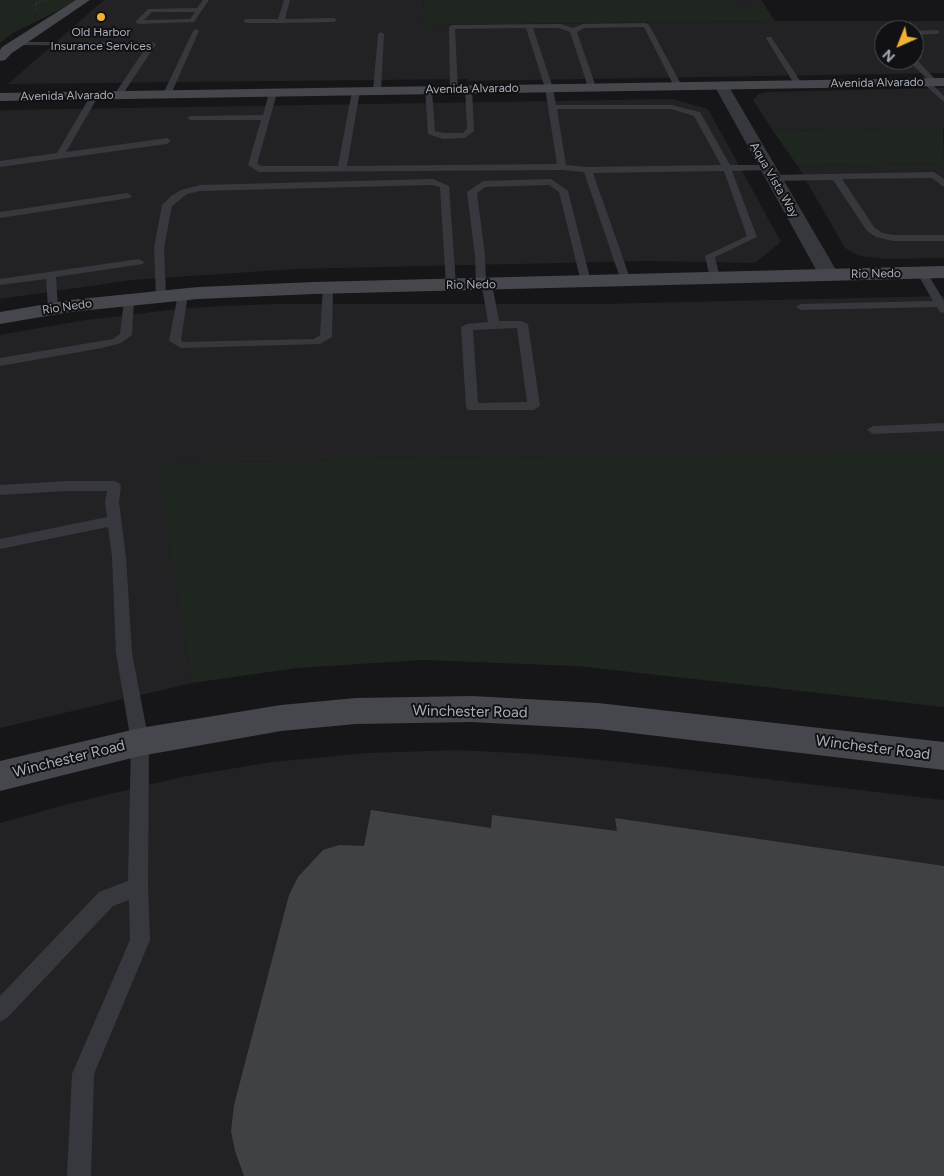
<!DOCTYPE html>
<style>
body{margin:0}
#map{position:relative;width:944px;height:1176px;overflow:hidden;background:#161618;font-family:Figtree,sans-serif}
canvas{display:block}
.north{position:absolute;left:874px;top:20px;width:50px;height:50px;box-sizing:border-box;background:#111113;border:1px solid #4d4f55;border-radius:50%;rotate:224deg;font-size:14px;font-weight:700;line-height:20px;text-align:center;color:#a8adb8}
.north::after{content:'';display:block;margin:auto;width:18px;height:22px;background:#f2b134;clip-path:polygon(50% 0,100% 100%,50% 72%,0 100%)}
</style>
<div id="map">
<canvas width="944" height="1176"></canvas>
<div class="north">N</div>
</div>
<script>
const context = document.querySelector('canvas').getContext('2d');
context.lineJoin = 'round';
function fillPath(path, color) {
  context.fillStyle = color;
  context.fill(path, 'evenodd');
}
function toPath(rows) {
  const path = new Path2D();
  for (const r of rows) {
    path.moveTo(r[0], r[1]);
    for (let i = 2; i < r.length; i += 2) path.lineTo(r[i], r[i + 1]);
  }
  return path;
}
function strokePath(path, color, width, dash) {
  context.strokeStyle = color;
  context.lineWidth = width;
  context.lineCap = dash ? 'butt' : 'round';
  context.setLineDash(dash || []);
  context.stroke(path);
}
function label(font, color, halo, rows, align = 'center') {
  context.font = font + ' Figtree,sans-serif';
  context.lineWidth = 4;
  context.setLineDash([]);
  context.textBaseline = 'middle';
  context.strokeStyle = halo;
  context.fillStyle = color;
  for (const [text, x, y, turn = 0] of rows) {
    context.save();
    context.translate(x, y);
    context.rotate((+turn || 0) * Math.PI / 180);
    context.textAlign = isNaN(turn) ? turn : align;
    if (halo) context.strokeText(text, 0, 0);
    context.fillText(text, 0, 0);
    context.restore();
  }
}
fillPath(toPath([
 [104,0,424,0,422,25,775,21,944,21,944,73,467,81,467,79,8,84],
 [884,30,914,30,914,60,884,60],
 [726,0,761,0,765,6,730,7],
 [944,88,944,129,773,131,753,100,759,94,767,92],
 [673,99,708,109,781,242,755,263,647,261,295,269,132,280,0,299,0,111,3,110],
 [944,163,944,258,887,259,860,256,845,248,797,165],
 [944,296,944,452,158,463,192,683,0,728,0,335,79,321,177,309,220,306,278,304,600,304],
 [457,750,536,754,622,762,944,800,944,1176,0,1176,0,823,72,803,182,777,272,762,367,753]
]), '#222225');
fillPath(toPath([
 [0,0,79,0,13,33,0,43],
 [424,0,726,0,730,7,765,6,775,21,422,25],
 [943,128,944,163,797,165,773,131],
 [944,451,944,707,577,666,423,660,297,668,192,683,157,463]
]), '#1e261f');
fillPath(toPath([
 [371,810,491,828,492,815,617,831,615,818,944,866,944,1176,244,1176,235,1151,231,1131,234,1105,289,895,298,877,323,850,339,845,364,846]
]), '#404145');
strokePath(toPath([
 [36,4,46,0],
 [35,9,37,0]
]), '#3d3f44', 1, [1, 2]);
fillPath(toPath([
 [203,0,209,0,194,22,138,24,135,22,148,9,197,8,203,0],
 [152,12,195,12,190,19,144,20,152,12],
 [284,0,290,0,285,19,334,18,337,20,334,22,281,23,246,23,243,21,246,19,278,19,284,0],
 [646,23,649,25,682,86,681,88,674,86,644,27,584,28,577,32,596,87,592,89,588,87,570,32,559,28,533,28,553,88,556,105,671,105,700,112,730,165,769,165,770,167,766,170,732,171,757,237,715,257,720,278,719,280,711,280,710,278,705,256,747,236,724,171,593,173,631,281,626,284,621,281,584,172,562,170,259,172,248,165,261,120,191,120,187,118,191,116,263,115,269,93,276,91,277,93,257,164,261,166,338,166,352,91,356,89,360,91,347,166,557,164,545,88,526,28,455,29,458,90,454,92,450,90,449,27,452,25,560,24,573,28,583,24,646,23],
 [557,109,671,109,694,116,721,165,588,167,566,165,557,109],
 [196,29,199,31,171,94,164,96,163,94,193,31,196,29],
 [914,31,937,30,940,32,937,34,914,35,914,31],
 [381,32,384,34,381,91,377,93,373,91,378,34,381,32],
 [767,37,771,37,803,85,802,87,796,87,766,38,767,37],
 [17,42,152,42,156,44,121,97,118,97,114,95,147,46,15,45,13,44,17,42],
 [915,58,938,82,932,84,944,96,944,102,923,83,929,81,908,60,915,58],
 [465,87,472,89,474,131,465,138,443,139,428,134,425,88,432,90,435,131,444,133,463,133,467,128,465,87],
 [92,93,99,95,66,152,167,138,171,141,167,144,0,167,0,161,57,153,92,93],
 [934,172,944,179,944,187,932,178,842,179,874,227,882,233,893,235,944,235,944,241,893,241,876,237,867,231,833,180,772,181,767,178,772,175,934,172],
 [433,179,449,186,456,285,455,287,447,287,446,285,440,187,432,185,200,191,187,194,172,206,164,248,166,296,161,299,156,296,154,248,162,205,171,196,181,190,200,185,433,179],
 [551,179,568,191,591,282,586,285,581,282,559,192,549,185,485,187,477,193,485,256,486,281,492,284,499,321,522,321,528,324,540,406,534,410,468,410,466,407,461,327,467,324,488,322,482,287,476,284,475,256,467,192,483,181,551,179],
 [517,328,527,402,478,403,473,330,517,328],
 [127,193,132,196,130,198,0,218,0,212,127,193],
 [139,259,144,262,143,264,56,277,58,308,53,311,48,308,46,279,0,285,0,279,139,259],
 [922,270,926,271,944,301,944,313,940,312,937,307,801,310,796,307,801,304,933,301,917,273,922,270],
 [328,284,333,287,332,337,320,344,181,348,169,341,178,294,183,291,188,294,181,340,183,342,314,339,320,335,323,287,328,284],
 [129,297,134,300,132,335,121,343,102,348,0,366,0,358,113,339,120,334,124,300,129,297],
 [944,423,944,431,873,434,867,430,873,426,944,423],
 [66,481,114,481,119,483,121,486,119,502,126,557,132,653,149,742,148,887,150,940,94,1074,91,1176,67,1176,72,1074,130,940,129,900,113,906,7,1018,0,1022,0,996,99,892,128,881,131,742,116,653,112,557,108,527,0,549,0,539,107,517,105,502,107,491,66,491,0,495,0,485,66,481]
]), '#37383d');
fillPath(toPath([
 [721,81,728,85,839,275,836,279,829,281,822,279,819,275,714,85,721,81]
]), '#37383d');
fillPath(toPath([
 [76,0,90,0,12,53,5,60,0,61,0,50,2,47,76,0],
 [944,78,944,86,0,101,0,93,944,78],
 [944,266,944,278,314,294,198,299,70,312,0,324,0,312,70,300,198,287,314,282,944,266],
 [472,696,598,703,944,742,944,770,598,729,472,722,356,724,281,731,140,756,0,791,0,761,140,728,281,705,356,698,472,696]
]), '#45474d');
for (const [x, y, r, color] of [
 [101,17,5,"#f2b134"]
]) {
  const dot = new Path2D();
  dot.arc(x, y, r, 0, 2 * Math.PI);
  context.fillStyle = color;
  context.fill(dot);
  strokePath(dot, '#111113', 2);
}
label('12px', '#a8adb8', '#111113', [
 ["Old Harbor",101,32],
 ["Insurance Services",101,46]
]);
label('12px', '#a8adb8', '#111113', [
 ["Avenida Alvarado",877,83,-1],
 ["Avenida Alvarado",472,89,-1],
 ["Avenida Alvarado",67,96,-1],
 ["Aqua Vista Way",774,180,60],
 ["Rio Nedo",876,274,-1],
 ["Rio Nedo",471,285,-1],
 ["Rio Nedo",67,307,-8]
]);
label('15px', '#a8adb8', '#111113', [
 ["Winchester Road",470,712,1],
 ["Winchester Road",873,748,7],
 ["Winchester Road",69,759,-14]
]);
</script>
